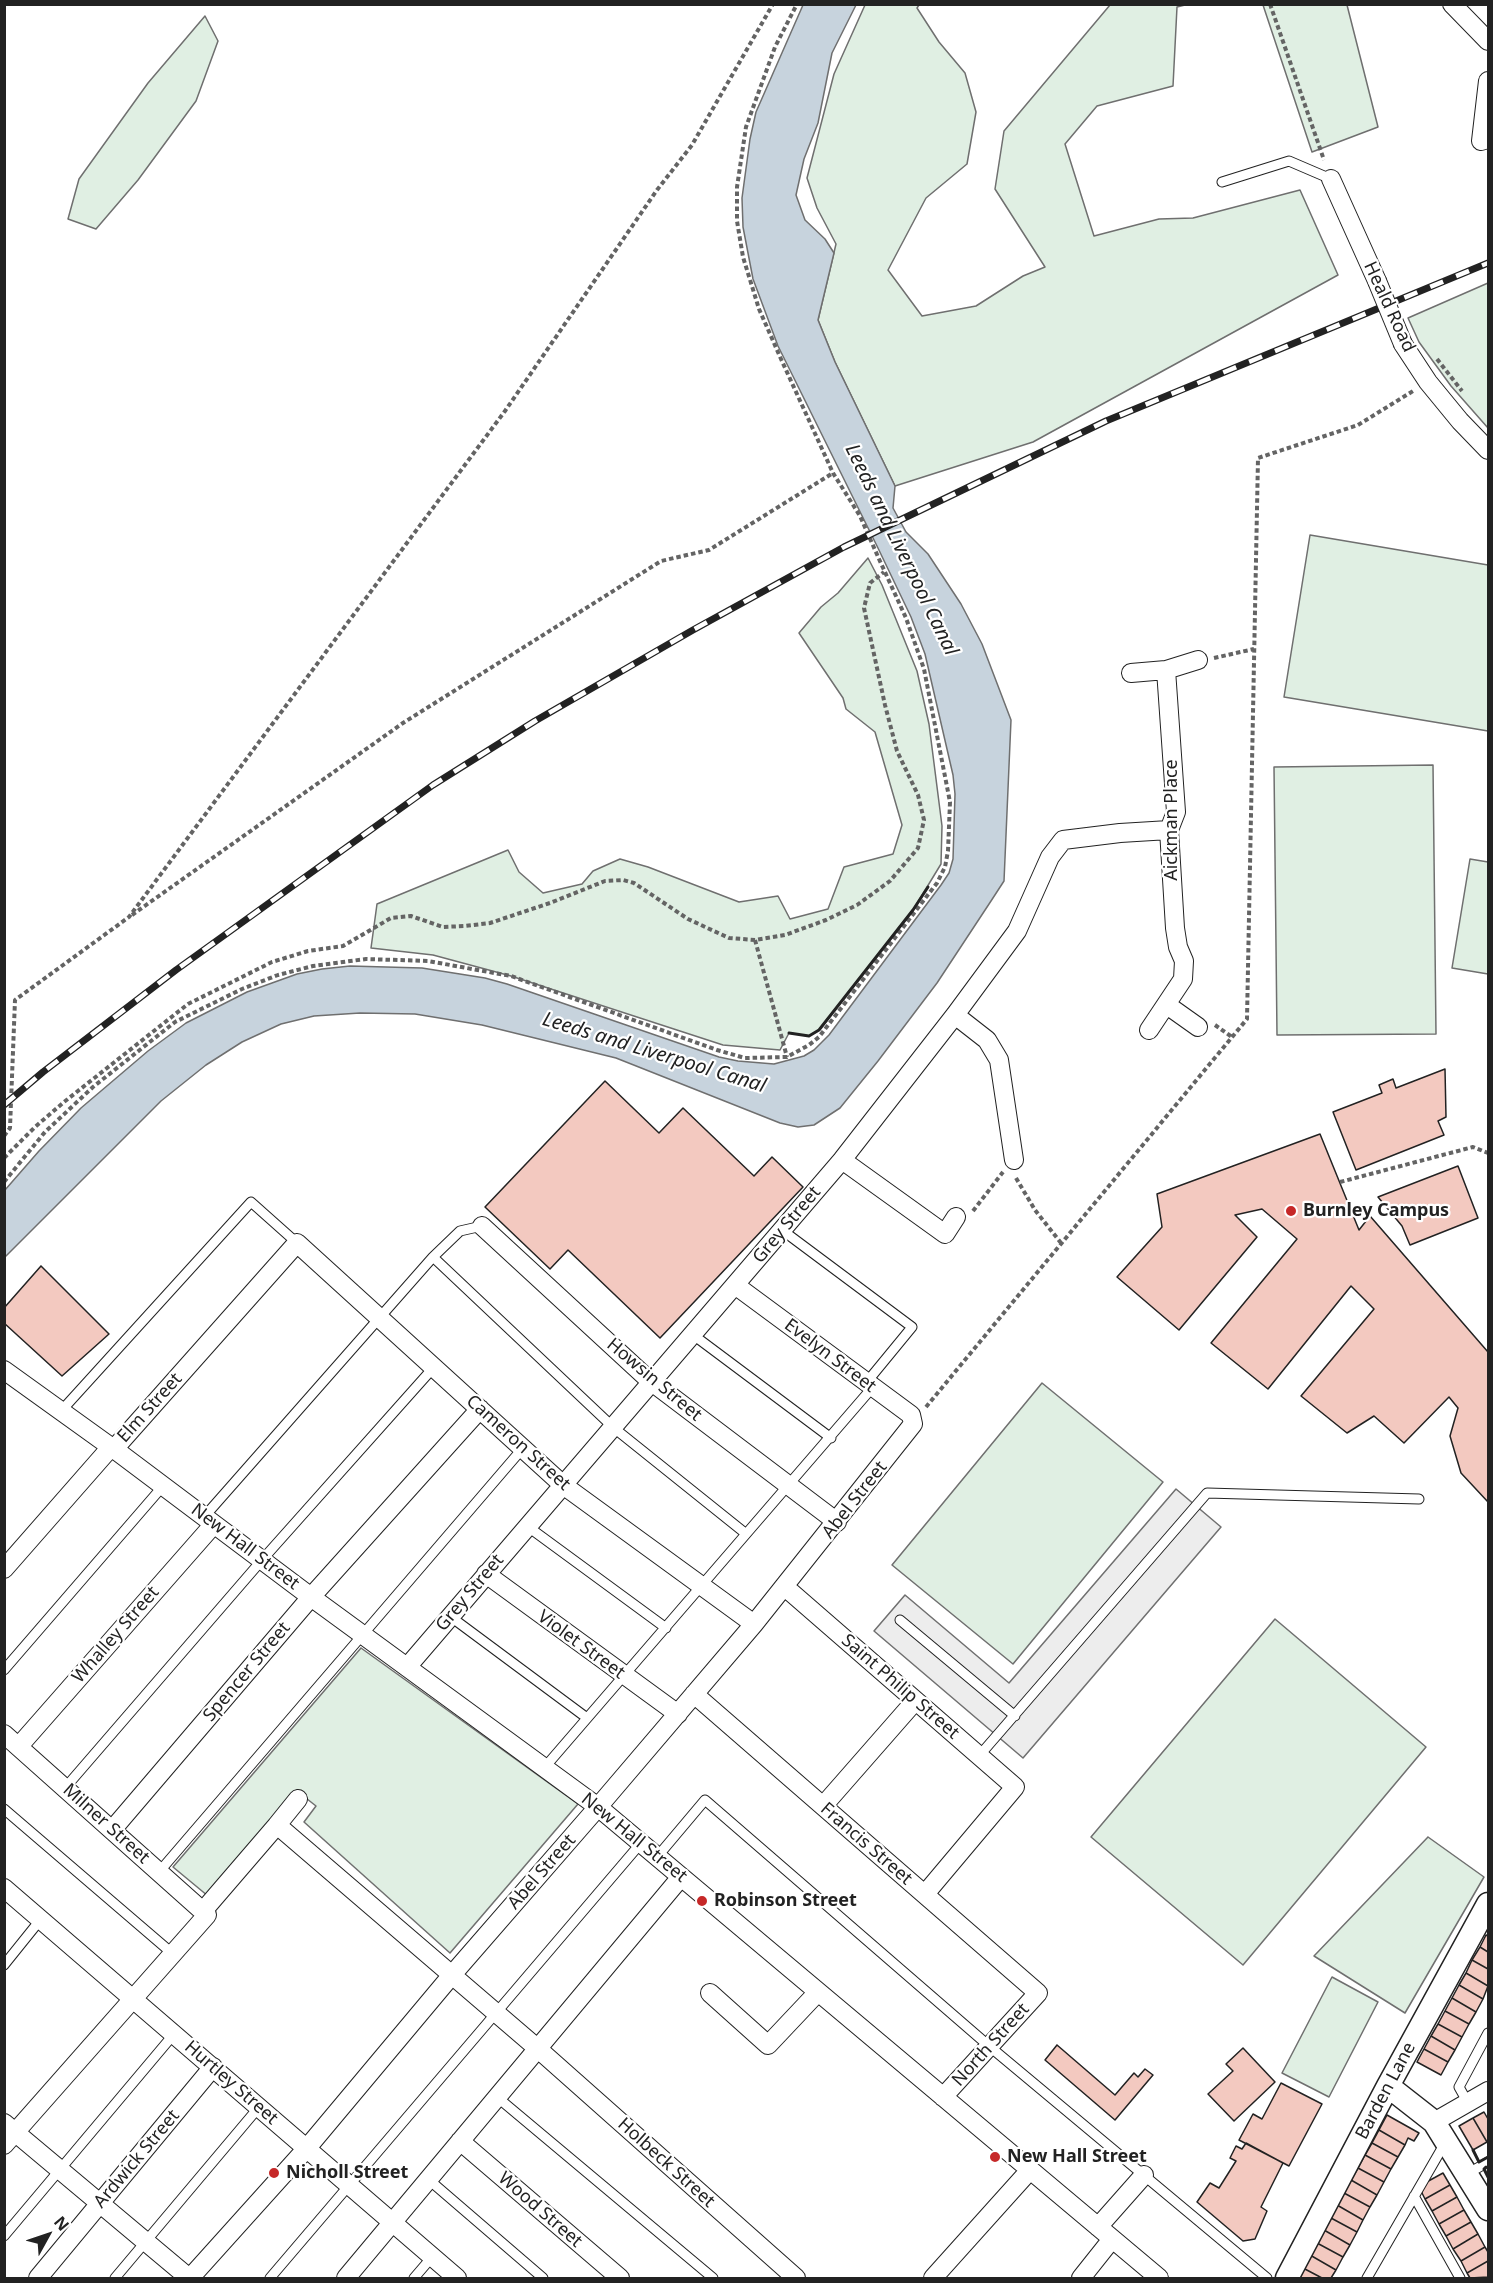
<!DOCTYPE html>
<style>
body{margin:0}
#map{position:relative;width:1493px;height:2283px;overflow:hidden;background:#fff;font-family:"Noto Sans",sans-serif}
canvas{display:block}
.frame{position:absolute;inset:0;border:6px solid #222;pointer-events:none}
.north{position:absolute;left:18px;top:2205px;width:60px;height:60px;-webkit-text-stroke:4px #fff;paint-order:stroke;rotate:50deg;font-size:16px;font-weight:700;line-height:24px;text-align:center;color:#222}
.north::after{content:'';display:block;margin:auto;width:21px;height:27px;background:#222;clip-path:polygon(50% 0,100% 100%,50% 72%,0 100%)}
</style>
<div id="map">
<canvas width="1493" height="2283"></canvas>
<div class="frame"></div>
<div class="north">N</div>
</div>
<script>
const context = document.querySelector('canvas').getContext('2d');
context.lineJoin = 'round';
function fillPath(path, color) {
  context.fillStyle = color;
  context.fill(path, 'evenodd');
}
function toPath(rows) {
  const path = new Path2D();
  for (const r of rows) {
    path.moveTo(r[0], r[1]);
    for (let i = 2; i < r.length; i += 2) path.lineTo(r[i], r[i + 1]);
  }
  return path;
}
function strokePath(path, color, width, dash) {
  context.strokeStyle = color;
  context.lineWidth = width;
  context.lineCap = dash ? 'butt' : 'round';
  context.setLineDash(dash || []);
  context.stroke(path);
}
function label(font, color, halo, rows, align = 'center') {
  context.font = font + ' "Noto Sans",sans-serif';
  context.lineWidth = 4.5;
  context.setLineDash([]);
  context.textBaseline = 'middle';
  context.strokeStyle = halo;
  context.fillStyle = color;
  for (const [text, x, y, turn = 0] of rows) {
    context.save();
    context.translate(x, y);
    context.rotate((+turn || 0) * Math.PI / 180);
    context.textAlign = isNaN(turn) ? turn : align;
    if (halo) context.strokeText(text, 0, 0);
    context.fillText(text, 0, 0);
    context.restore();
  }
}
const green = toPath([
 [865,5,919,5,917,8,939,42,965,73,976,112,967,164,926,198,888,270,922,316,976,306,1023,276,1045,267,995,189,1004,131,1110,5,1185,5,1177,7,1173,86,1097,106,1065,144,1094,236,1159,219,1193,218,1300,190,1338,275,1033,442,895,486,835,362,818,320,836,244,817,208,807,178,834,74,865,5],
 [1263,5,1347,5,1378,127,1312,152,1263,5],
 [205,16,218,41,196,101,138,180,96,229,68,219,79,179,148,83,205,16],
 [1488,283,1488,428,1451,386,1419,342,1408,318,1488,283],
 [1310,535,1488,565,1488,731,1284,697,1310,535],
 [868,558,882,585,917,671,929,724,942,826,941,864,913,910,819,1030,809,1036,789,1033,780,1050,723,1045,511,976,433,955,371,948,377,904,508,850,519,872,543,893,582,884,593,871,620,859,648,867,739,902,778,896,790,919,828,909,844,867,893,854,902,825,875,732,846,709,843,698,799,633,821,607,838,593,868,558],
 [1433,765,1436,1034,1277,1035,1274,767,1433,765],
 [1470,859,1488,862,1488,974,1452,968,1470,859],
 [1042,1383,1163,1482,1013,1664,892,1565,1042,1383],
 [1275,1619,1426,1747,1243,1965,1091,1837,1275,1619],
 [361,1648,578,1804,450,1953,304,1822,316,1806,297,1791,208,1896,173,1867,361,1648],
 [1428,1837,1484,1877,1405,2013,1314,1956,1428,1837],
 [1332,1977,1378,2002,1329,2097,1282,2073,1332,1977]
]);
fillPath(green, '#e0efe3');
strokePath(green, '#6f6f6f', 1.5);
const parking = toPath([
 [1176,1489,1221,1527,1023,1758,874,1631,905,1595,1009,1683,1176,1489]
]);
fillPath(parking, '#ededed');
strokePath(parking, '#6f6f6f', 1.5);
const water = toPath([
 [803,5,856,5,832,53,818,123,804,159,796,195,805,220,825,239,834,253,818,320,835,362,895,486,893,508,906,532,928,554,961,604,982,644,1011,720,1004,881,991,901,937,983,878,1061,840,1108,814,1125,798,1127,780,1123,616,1058,482,1025,415,1014,360,1013,314,1016,281,1024,242,1042,206,1065,161,1101,5,1257,5,1190,39,1151,81,1108,148,1051,186,1023,247,992,297,974,322,969,350,966,422,968,485,978,507,984,719,1057,738,1061,774,1064,804,1056,814,1050,829,1035,941,885,949,873,953,859,955,794,953,775,925,654,911,617,877,546,778,346,753,279,743,227,742,198,750,139,756,112,803,5]
]);
fillPath(water, '#c7d3dd');
strokePath(water, '#6f6f6f', 1.5);
const building = toPath([
 [1445,1069,1446,1117,1438,1121,1444,1135,1356,1170,1333,1112,1382,1093,1379,1085,1393,1079,1396,1088,1445,1069],
 [605,1081,659,1133,683,1108,754,1176,772,1157,803,1187,660,1338,568,1250,550,1269,485,1207,605,1081],
 [1320,1134,1359,1230,1370,1216,1488,1352,1488,1502,1461,1473,1450,1436,1458,1408,1449,1397,1404,1443,1374,1416,1347,1433,1301,1396,1374,1309,1351,1286,1268,1389,1211,1343,1297,1239,1262,1209,1235,1215,1257,1237,1179,1330,1117,1277,1162,1227,1157,1194,1320,1134],
 [1458,1166,1478,1218,1410,1245,1402,1226,1378,1197,1458,1166],
 [41,1266,109,1334,62,1376,4,1323,4,1308,41,1266],
 [1486,1935,1488,1936,1488,1952,1480,1947,1486,1935],
 [1480,1947,1488,1952,1488,1969,1472,1960,1480,1947],
 [1472,1960,1488,1969,1488,1986,1466,1973,1472,1960],
 [1466,1973,1488,1986,1483,1999,1459,1985,1466,1973],
 [1459,1985,1483,1999,1476,2012,1452,1998,1459,1985],
 [1452,1998,1476,2012,1469,2024,1445,2011,1452,1998],
 [1445,2011,1469,2024,1462,2037,1438,2024,1445,2011],
 [1438,2024,1462,2037,1455,2050,1431,2036,1438,2024],
 [1431,2036,1455,2050,1448,2062,1424,2049,1431,2036],
 [1057,2045,1115,2095,1134,2073,1138,2077,1145,2069,1153,2075,1115,2120,1045,2060,1057,2045],
 [1243,2048,1275,2082,1234,2121,1208,2094,1233,2071,1226,2064,1243,2048],
 [1424,2049,1448,2062,1441,2075,1417,2062,1424,2049],
 [1281,2083,1322,2104,1289,2166,1239,2140,1253,2114,1262,2119,1281,2083],
 [1484,2112,1488,2119,1488,2141,1487,2142,1473,2118,1484,2112],
 [1387,2115,1419,2133,1414,2141,1408,2138,1405,2145,1379,2130,1387,2115],
 [1473,2118,1487,2142,1473,2150,1459,2126,1473,2118],
 [1379,2130,1405,2145,1398,2157,1372,2143,1379,2130],
 [1246,2143,1283,2163,1261,2207,1267,2211,1255,2239,1243,2241,1197,2202,1210,2183,1219,2188,1236,2161,1230,2158,1236,2146,1242,2149,1246,2143],
 [1372,2143,1398,2157,1391,2169,1365,2155,1372,2143],
 [1365,2155,1391,2169,1384,2182,1358,2168,1365,2155],
 [1358,2168,1384,2182,1377,2195,1351,2180,1358,2168],
 [1443,2173,1450,2185,1425,2199,1422,2193,1423,2184,1443,2173],
 [1351,2180,1377,2195,1370,2207,1344,2193,1351,2180],
 [1450,2185,1457,2197,1432,2211,1425,2199,1450,2185],
 [1344,2193,1370,2207,1363,2220,1337,2205,1344,2193],
 [1457,2197,1464,2210,1439,2224,1432,2211,1457,2197],
 [1337,2205,1363,2220,1357,2232,1331,2218,1337,2205],
 [1464,2210,1471,2222,1446,2236,1439,2224,1464,2210],
 [1331,2218,1357,2232,1350,2245,1324,2230,1331,2218],
 [1471,2222,1478,2234,1453,2249,1446,2236,1471,2222],
 [1324,2230,1350,2245,1343,2257,1317,2243,1324,2230],
 [1478,2234,1485,2247,1461,2261,1453,2249,1478,2234],
 [1317,2243,1343,2257,1336,2270,1310,2255,1317,2243],
 [1485,2247,1488,2252,1488,2261,1467,2273,1461,2261,1485,2247],
 [1310,2255,1336,2270,1331,2278,1322,2278,1303,2268,1310,2255],
 [1488,2261,1488,2277,1470,2278,1467,2273,1488,2261],
 [1303,2268,1322,2278,1297,2278,1303,2268]
]);
fillPath(building, '#f3c9c0');
strokePath(building, '#222', 1.5);
const service = toPath([
 [1222,182,1289,161,1331,179],
 [782,1230,912,1327,866,1383],
 [433,1257,614,1428,745,1533],
 [692,1334,831,1438],
 [62,1410,251,1202,297,1243],
 [204,1517,433,1257,460,1231,482,1226],
 [527,1526,666,1628],
 [451,1617,587,1718],
 [900,1620,1015,1716],
 [4,1670,163,1486],
 [979,1756,1207,1493,1419,1499],
 [545,1767,872,1388],
 [65,1788,262,1560,434,1367],
 [4,1809,173,1954],
 [657,1857,705,1800,989,2046,1267,2278],
 [159,1872,523,1448],
 [4,1965,41,1919],
 [497,2097,713,2278],
 [1468,2103,1459,2087,1488,2033],
 [1467,2174,1488,2162],
 [428,2179,543,2278],
 [1414,2196,1460,2278],
 [4,2236,174,2034],
 [115,2278,259,2107],
 [270,2278,641,1843],
 [414,2278,432,2257],
 [1367,2278,1445,2143]
]);
const minor = toPath([
 [1452,4,1488,41],
 [1488,81,1481,141,1488,139],
 [1331,179,1377,281],
 [1403,344,1428,382,1460,421,1488,450],
 [1131,673,1166,670,1198,660],
 [1167,1005,1198,1027],
 [955,1015,987,1040,999,1060,1014,1160],
 [1149,1030,1183,979,1184,961,1178,947,1175,928,1169,830,1176,812,1166,670],
 [842,1160,945,1234,956,1217],
 [482,1226,648,1379,837,1522],
 [4,1370,111,1447],
 [114,1449,311,1597,598,1807,1159,2278],
 [4,1569,111,1447,114,1449,297,1243,563,1485,754,1624],
 [486,1574,678,1714],
 [785,1587,1015,1787,925,1894],
 [408,1666,842,1160,955,1015,1017,931,1050,857,1063,840,1120,833,1169,830],
 [694,1694,1038,1993,943,2097],
 [4,1734,207,1915,4,2145],
 [19,1746,214,1524],
 [823,1806,915,1701],
 [277,1825,298,1799],
 [112,1830,311,1597,480,1409],
 [4,1888,457,2278],
 [203,1911,277,1825,537,2048,796,2278],
 [710,1993,768,2045,818,1992],
 [1434,2122,1488,2091],
 [4,2123,189,2278],
 [460,2141,620,2278],
 [1098,2227,1144,2175],
 [38,2278,213,2067],
 [190,2278,307,2148,451,1976,598,1807,754,1624,913,1424,911,1415,735,1285],
 [346,2278,681,1877],
 [933,2278,1030,2170],
 [1081,2278,1112,2239]
]);
const tertiary = toPath([
 [1388,2086,1434,2122,1488,2209],
 [1287,2278,1388,2086,1488,1904]
]);
strokePath(service, '#222', 11);
strokePath(minor, '#222', 20);
strokePath(tertiary, '#222', 25);
strokePath(toPath([
 [1270,4,1324,160],
 [1437,359,1462,391],
 [1214,658,1254,649],
 [132,915,403,723,661,561,709,550,833,473],
 [755,940,787,1057],
 [1215,1025,1232,1037],
 [4,1136,10,1128,15,1000,129,917,505,411,657,190,692,145,773,4],
 [4,1158,35,1127,64,1102,188,1004,272,962,308,951,343,946,391,918,411,916,443,927,465,926,490,923,550,903,605,881,623,880,634,883,688,919,729,938,755,940,785,935,826,920,857,905,890,881,918,848,924,820,918,795,897,751,885,705,864,608,870,583,884,572],
 [1016,1178,1035,1210,1061,1243],
 [4,1182,45,1132,93,1087,175,1022,242,989,278,975,313,966,366,959,428,961,511,976,717,1050,745,1058,787,1057,809,1045,819,1037,937,883,945,867,948,851,950,802,924,669,906,618,879,559,860,516,833,473,781,359,759,309,743,257,737,221,737,187,746,127,775,47,797,4],
 [1340,1182,1473,1147,1488,1153],
 [973,1211,1003,1172],
 [926,1407,1247,1019,1258,458,1358,425,1413,391]
]), '#646464', 4, [4.5, 3]);
strokePath(service, '#fff', 9);
strokePath(minor, '#fff', 18);
strokePath(tertiary, '#fff', 22);
const rail = toPath([
 [4,1105,43,1072,176,970,433,785,535,721,693,630,844,547,1106,421,1488,263]
]);
strokePath(rail, '#222', 7);
strokePath(rail, '#fff', 4.5, [14]);
const minorBridge = toPath([
 [1377,281,1403,344]
]);
strokePath(minorBridge, '#222', 20, []);
strokePath(minorBridge, '#fff', 18);
strokePath(toPath([
 [789,1033,809,1036,819,1030,913,910,928,887],
 [1473,2150,1479,2162,1488,2157],
 [1486,2167,1484,2169,1488,2177]
]), '#222', 3);
for (const [x, y, r, color] of [
 [1291,1211,6,"#c62828"],
 [702,1901,6,"#c62828"],
 [995,2157,6,"#c62828"],
 [274,2173,6,"#c62828"]
]) {
  const dot = new Path2D();
  dot.arc(x, y, r, 0, 2 * Math.PI);
  context.fillStyle = color;
  context.fill(dot);
  strokePath(dot, '#fff', 2);
}
label('18px', '#222', '#fff', [
 ["Heald Road",1389,307,65],
 ["Aickman Place",1172,820,-90],
 ["Grey Street",787,1225,-50],
 ["Evelyn Street",830,1356,37],
 ["Howsin Street",654,1380,40],
 ["Elm Street",150,1408,-48],
 ["Cameron Street",518,1443,42],
 ["Abel Street",855,1500,-52],
 ["New Hall Street",245,1547,37],
 ["Grey Street",470,1593,-50],
 ["Whalley Street",116,1635,-49],
 ["Violet Street",581,1645,36],
 ["Spencer Street",247,1672,-50],
 ["Saint Philip Street",900,1687,41],
 ["Milner Street",106,1824,42],
 ["New Hall Street",634,1838,39],
 ["Francis Street",866,1844,41],
 ["Abel Street",542,1872,-49],
 ["North Street",991,2045,-48],
 ["Hurtley Street",231,2083,41],
 ["Barden Lane",1386,2091,-62],
 ["Ardwick Street",137,2159,-50],
 ["Holbeck Street",666,2163,42],
 ["Wood Street",540,2210,41]
]);
label('bold 18px', '#222', '#fff', [
 ["Burnley Campus",1303,1211],
 ["Robinson Street",714,1901],
 ["New Hall Street",1007,2157],
 ["Nicholl Street",286,2173]
], 'left');
label('italic 20px', '#222', '#fff', [
 ["Leeds and Liverpool Canal",901,550,64],
 ["Leeds and Liverpool Canal",654,1053,17]
]);
</script>
